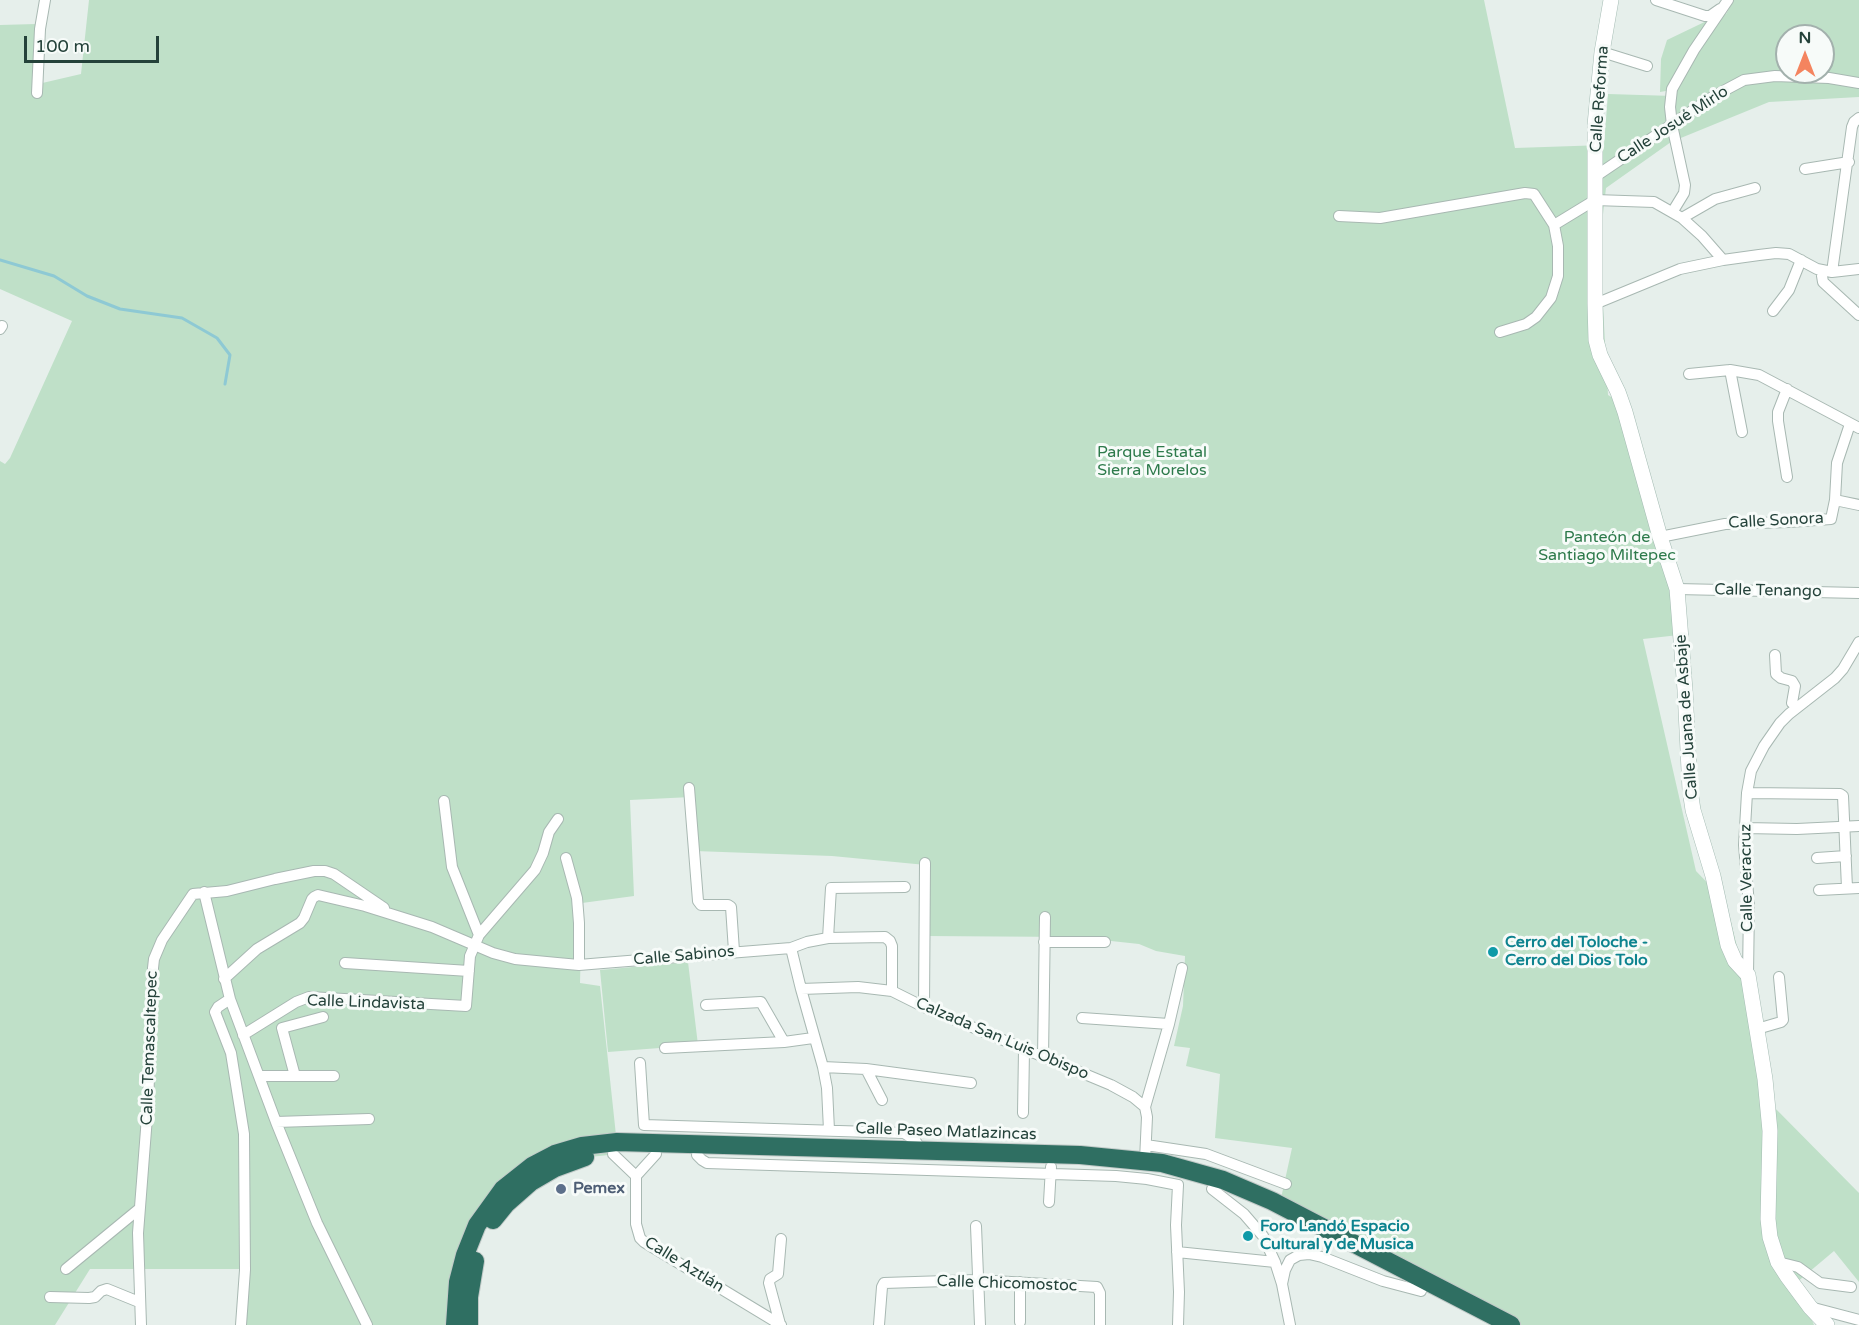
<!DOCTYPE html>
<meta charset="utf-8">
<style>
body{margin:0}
#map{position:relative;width:1859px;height:1325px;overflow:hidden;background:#e6efeb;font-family:"Varela Round",sans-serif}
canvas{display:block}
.north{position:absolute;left:1775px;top:24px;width:60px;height:60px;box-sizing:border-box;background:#f7fbf9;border:2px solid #a3b1ad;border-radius:50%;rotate:0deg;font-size:16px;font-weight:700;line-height:24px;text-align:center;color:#24423a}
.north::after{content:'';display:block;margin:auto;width:21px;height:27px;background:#f4845f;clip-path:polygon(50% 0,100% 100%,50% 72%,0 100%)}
.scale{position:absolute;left:24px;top:36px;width:135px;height:27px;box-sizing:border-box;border:3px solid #24423a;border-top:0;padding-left:8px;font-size:18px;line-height:21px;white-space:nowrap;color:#24423a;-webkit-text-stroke:4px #f7fbf9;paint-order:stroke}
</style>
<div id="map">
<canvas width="1859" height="1325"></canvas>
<div class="north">N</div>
<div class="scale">100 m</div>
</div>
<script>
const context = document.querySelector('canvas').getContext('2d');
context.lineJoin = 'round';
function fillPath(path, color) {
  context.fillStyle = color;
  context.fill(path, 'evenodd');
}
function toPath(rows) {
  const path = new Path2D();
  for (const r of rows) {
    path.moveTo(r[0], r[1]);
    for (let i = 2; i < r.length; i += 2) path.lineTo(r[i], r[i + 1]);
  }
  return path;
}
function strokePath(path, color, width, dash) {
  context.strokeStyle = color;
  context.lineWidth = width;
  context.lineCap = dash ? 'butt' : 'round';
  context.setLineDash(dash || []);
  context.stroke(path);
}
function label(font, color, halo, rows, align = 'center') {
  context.font = font + ' "Varela Round",sans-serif';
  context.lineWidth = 6;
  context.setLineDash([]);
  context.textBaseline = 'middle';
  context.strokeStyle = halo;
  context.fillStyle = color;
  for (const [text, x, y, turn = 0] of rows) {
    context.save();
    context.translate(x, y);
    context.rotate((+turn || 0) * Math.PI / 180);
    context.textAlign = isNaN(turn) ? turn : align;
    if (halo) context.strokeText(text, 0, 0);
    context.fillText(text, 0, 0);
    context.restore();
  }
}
fillPath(toPath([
 [89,0,1484,0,1515,148,1604,145,1608,94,1673,96,1677,89,1660,92,1661,59,1667,40,1719,15,1726,14,1734,0,1859,0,1859,97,1769,102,1671,142,1606,188,1601,232,1600,254,1608,395,1623,404,1667,566,1679,635,1643,639,1696,871,1726,902,1757,1028,1771,1104,1859,1193,1859,1282,1834,1251,1796,1283,1814,1325,1497,1325,1278,1212,1292,1148,1215,1138,1220,1074,1186,1066,1190,1048,1174,1046,1183,1006,1185,956,1156,951,1139,944,1074,937,924,936,926,865,832,856,695,851,691,797,630,800,634,896,582,903,580,983,600,986,618,1154,580,1158,548,1170,471,1241,457,1325,242,1325,246,1269,90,1269,55,1325,0,1325,0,461,5,464,10,458,72,321,0,289,0,25,36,24,38,84,81,74],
 [1787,36,1823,36,1823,72,1787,72],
 [688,962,698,1045,608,1052,600,970]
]), '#bfe0c8');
strokePath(toPath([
 [0,260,54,276,87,296,120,309,182,318,217,338,230,355,225,384]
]), '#8ec9d4', 3);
const street = toPath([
 [1656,0,1705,16,1710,16,1720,9],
 [1602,52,1647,66],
 [37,93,40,29,45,0],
 [1805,169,1849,162],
 [1596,176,1714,96,1744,80,1775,76,1829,78,1859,83],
 [1673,211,1684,193,1685,185,1672,125,1670,107,1672,89,1694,50,1728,0],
 [1339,216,1380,218,1525,193,1534,194,1554,225,1558,246,1558,276,1551,298,1536,317,1526,324,1500,332],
 [1682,218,1715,199,1755,188],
 [1554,225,1595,200,1654,202,1682,218,1702,236,1723,260],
 [1824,271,1822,276,1823,282,1859,315],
 [1832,272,1852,127,1854,122,1859,118],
 [1595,304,1680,269,1723,260,1759,255,1776,253,1789,254,1817,269,1832,272,1859,269],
 [1773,311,1789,290,1801,260],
 [0,329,2,326],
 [1730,370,1742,432],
 [1689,374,1730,370,1759,375,1859,428],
 [1787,389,1778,412,1778,421,1787,477],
 [1835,500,1859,505],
 [1660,537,1725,524,1789,522,1831,519,1835,500,1837,463,1850,424],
 [1677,589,1859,593],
 [1775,655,1776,674,1781,678,1792,681,1795,686,1792,703],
 [689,788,698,901,701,905,728,905,731,907,734,951],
 [1747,793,1840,794,1843,796,1847,888],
 [1745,828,1797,829,1859,826],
 [566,858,577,898,579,923,579,965],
 [1817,858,1846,856],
 [1819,890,1859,888],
 [204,892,230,999,276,1122,317,1223,367,1325],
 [479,935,535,870,543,853,549,832,558,819],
 [828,938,831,888,905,887],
 [1044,942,1105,942],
 [791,948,801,989,823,1067,827,1088,829,1130],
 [345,963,469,971],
 [1748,975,1749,905,1744,845,1747,793,1751,771,1764,746,1780,723,1789,714,1835,678,1843,669,1859,642],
 [224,979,257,949,300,923,304,918,312,899,314,897,318,895,365,906,432,927,493,953,515,959,557,963,579,965,603,963,791,948,807,942,828,938,885,937,890,941,892,946,892,991],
 [801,989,858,987,892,991,924,1007,1111,1085,1133,1097,1145,1107,1147,1117,1145,1160],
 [230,999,218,1007,215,1012,231,1053,244,1134,245,1270,241,1325],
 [706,1005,761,1002,784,1042],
 [924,1007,925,863],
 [1082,1018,1169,1024],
 [1757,1029,1781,1022,1783,1020,1779,977],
 [243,1035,296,1002,309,997,466,1006,470,956,479,935,452,867,444,801],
 [665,1048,784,1042,813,1038],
 [1043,1057,1045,917],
 [640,1063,644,1125,904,1133,915,1140,921,1150],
 [823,1067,866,1069,971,1083],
 [866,1069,882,1100],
 [259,1076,334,1076],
 [295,1076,282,1028,323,1017],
 [1145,1107,1169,1024,1182,968],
 [1023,1113,1024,1050],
 [276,1122,369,1119],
 [1146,1145,1206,1154,1286,1184],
 [613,1154,636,1176],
 [656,1154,636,1176,636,1224,640,1238,644,1242,781,1325],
 [697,1155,702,1160,707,1163,1116,1176,1147,1179,1178,1185,1176,1225,1179,1292,1178,1325],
 [1212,1189,1244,1214,1263,1236,1275,1262,1282,1284,1290,1325],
 [1049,1202,1051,1167],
 [976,1226,980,1325],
 [1177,1252,1275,1262],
 [1778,1262,1798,1267,1820,1283,1851,1287],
 [66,1269,139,1209],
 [1020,1282,1020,1322],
 [1282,1284,1285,1270,1290,1260,1299,1255,1309,1254,1322,1257,1383,1281,1421,1291],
 [50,1297,89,1298,95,1297,101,1291,107,1289,139,1302],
 [1810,1307,1859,1320],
 [780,1324,769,1283,770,1279,778,1274,781,1239],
 [141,1325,138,1233,148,1104,153,968,154,959,162,940,193,894,227,891,275,879,314,871,325,871,334,874,384,908],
 [879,1325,882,1287,884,1283,977,1280,1097,1287,1100,1293,1100,1325]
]);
const secondary = toPath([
 [1611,0,1602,52,1595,125,1595,304,1596,340,1600,355,1618,392,1625,412,1660,537,1677,589,1685,690,1690,790,1693,810,1713,876,1728,945,1735,961,1748,975,1765,1079,1770,1131,1768,1219,1770,1237,1778,1262,1787,1276,1810,1307,1827,1325]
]);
const highway = toPath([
 [493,1220,506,1204,531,1182,555,1168,585,1157],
 [455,1325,458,1282,465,1255,477,1225,503,1189,532,1166,555,1154,582,1146,617,1142,1080,1155,1162,1163,1223,1180,1272,1201,1511,1325],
 [469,1325,469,1297,475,1261]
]);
strokePath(street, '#a8b8b2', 12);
strokePath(secondary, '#a4bbb3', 16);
strokePath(highway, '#c2cac8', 20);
strokePath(street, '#fff', 10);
strokePath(secondary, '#fff', 15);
strokePath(highway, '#2f6f62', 18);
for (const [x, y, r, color] of [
 [1493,952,6,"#0f9aa8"],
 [561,1189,6,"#5c6f8a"],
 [1248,1236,6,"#0f9aa8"]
]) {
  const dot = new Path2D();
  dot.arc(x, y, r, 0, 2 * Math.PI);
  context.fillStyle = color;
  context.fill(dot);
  strokePath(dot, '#f7fbf9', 2);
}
label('16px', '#24423a', '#f7fbf9', [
 ["Calle Reforma",1600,99,-86],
 ["Calle Josué Mirlo",1673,125,-33],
 ["Calle Sonora",1776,521,-3],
 ["Calle Tenango",1768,591,1],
 ["Calle Juana de Asbaje",1687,717,-94],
 ["Calle Veracruz",1747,878,-91],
 ["Calle Sabinos",684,956,-5],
 ["Calle Lindavista",366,1003,2],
 ["Calzada San Luis Obispo",1002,1039,23],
 ["Calle Temascaltepec",150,1048,-88],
 ["Calle Paseo Matlazincas",946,1132,2],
 ["Calle Aztlán",684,1265,32],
 ["Calle Chicomostoc",1007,1284,2]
]);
label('16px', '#2d7a4b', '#f7fbf9', [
 ["Parque Estatal",1152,453],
 ["Sierra Morelos",1152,471],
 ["Panteón de",1607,538],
 ["Santiago Miltepec",1607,556]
]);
label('bold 16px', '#0d838f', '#f7fbf9', [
 ["Cerro del Toloche -",1505,943],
 ["Cerro del Dios Tolo",1505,961],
 ["Foro Landó Espacio",1260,1227],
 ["Cultural y de Musica",1260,1245]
], 'left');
label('bold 16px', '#4e5e75', '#f7fbf9', [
 ["Pemex",573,1189]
], 'left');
</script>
